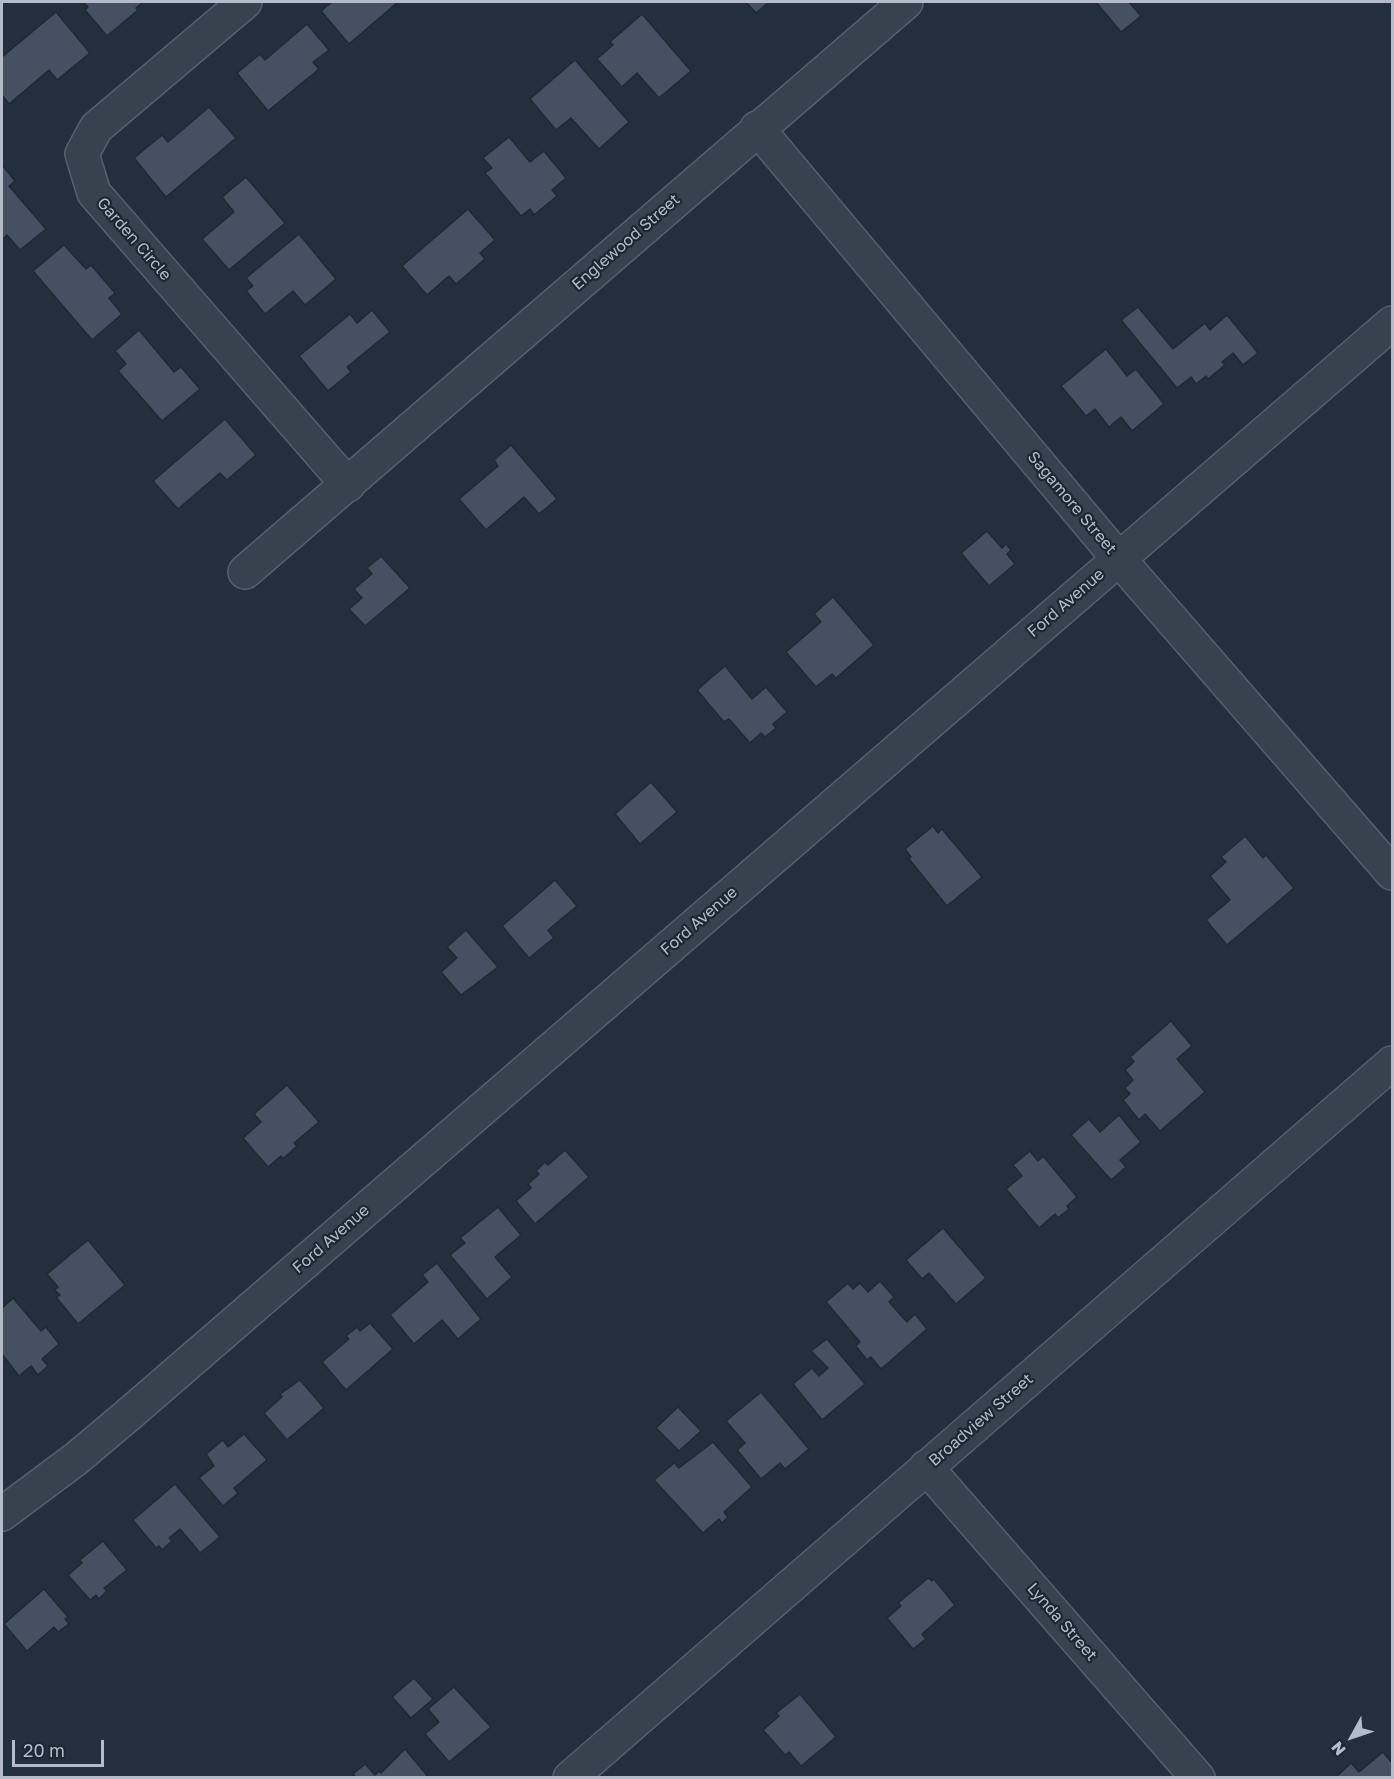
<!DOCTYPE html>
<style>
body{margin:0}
#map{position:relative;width:1394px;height:1779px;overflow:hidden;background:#242f3e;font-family:"Golos Text",sans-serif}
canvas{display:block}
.frame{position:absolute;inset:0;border:3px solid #b4bcc9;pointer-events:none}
.north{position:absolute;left:1322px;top:1707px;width:60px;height:60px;-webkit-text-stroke:4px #1d2633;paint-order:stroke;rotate:230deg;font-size:16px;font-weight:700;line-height:24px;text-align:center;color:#b4bcc9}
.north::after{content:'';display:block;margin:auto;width:21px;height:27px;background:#b4bcc9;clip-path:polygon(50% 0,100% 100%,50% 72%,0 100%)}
.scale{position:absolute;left:12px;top:1740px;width:92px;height:27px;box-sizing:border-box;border:3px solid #b4bcc9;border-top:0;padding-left:8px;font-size:18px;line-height:21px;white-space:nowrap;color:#b4bcc9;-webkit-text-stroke:4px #1d2633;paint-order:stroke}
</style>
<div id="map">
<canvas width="1394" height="1779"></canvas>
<div class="frame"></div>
<div class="north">N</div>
<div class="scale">20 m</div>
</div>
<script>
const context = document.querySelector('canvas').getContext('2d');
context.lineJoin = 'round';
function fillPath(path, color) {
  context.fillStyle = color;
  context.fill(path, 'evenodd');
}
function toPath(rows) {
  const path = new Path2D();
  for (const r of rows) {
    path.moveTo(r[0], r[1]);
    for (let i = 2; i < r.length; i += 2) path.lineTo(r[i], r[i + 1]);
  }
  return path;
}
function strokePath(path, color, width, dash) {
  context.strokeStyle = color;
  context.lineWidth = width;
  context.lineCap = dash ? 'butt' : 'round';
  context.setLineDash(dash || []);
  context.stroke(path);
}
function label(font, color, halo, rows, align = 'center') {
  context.font = font + ' "Golos Text",sans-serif';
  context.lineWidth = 4.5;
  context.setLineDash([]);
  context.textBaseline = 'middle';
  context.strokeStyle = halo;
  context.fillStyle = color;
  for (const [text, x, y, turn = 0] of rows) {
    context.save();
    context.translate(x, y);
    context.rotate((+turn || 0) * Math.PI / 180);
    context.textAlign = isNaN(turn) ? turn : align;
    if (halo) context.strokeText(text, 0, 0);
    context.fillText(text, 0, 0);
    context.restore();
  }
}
const building = toPath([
 [83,2,143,2,136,8,138,10,107,36,85,10,88,7,83,2],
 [332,2,398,2,349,44,321,11,332,2],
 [746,2,769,2,756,13,746,2],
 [1096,2,1129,2,1141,16,1121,32,1096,2],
 [56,12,90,53,57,80,49,70,9,104,2,95,2,57,56,12],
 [642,14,691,71,659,98,637,73,622,87,597,59,613,45,610,42,642,14],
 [307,24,329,50,313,62,319,69,268,111,237,73,260,54,265,60,307,24],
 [575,60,629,122,599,149,571,118,556,130,530,99,575,60],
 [209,107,236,138,166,197,134,158,162,135,168,142,209,107],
 [509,137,530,162,544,151,566,178,552,190,557,196,534,215,530,209,521,216,485,173,492,168,483,158,509,137],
 [2,165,15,181,9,186,46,229,20,250,7,235,2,240,2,165],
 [246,177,285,223,229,270,202,239,234,212,222,197,246,177],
 [468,209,495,240,480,253,485,259,456,284,449,276,427,295,402,266,468,209],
 [299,234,336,279,305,305,293,291,265,314,246,291,253,286,246,278,299,234],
 [64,245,86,269,91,265,115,293,109,298,122,314,92,340,33,271,64,245],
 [1138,307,1173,349,1205,323,1210,330,1227,315,1258,353,1243,365,1233,353,1222,362,1225,365,1208,379,1206,376,1196,384,1191,377,1177,388,1121,320,1138,307],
 [372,310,390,332,347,367,351,372,328,391,299,356,350,314,357,323,372,310],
 [139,330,174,372,181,367,200,389,162,421,118,371,126,364,115,351,139,330],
 [1106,349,1127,376,1136,369,1164,404,1132,431,1121,417,1109,427,1095,409,1086,416,1061,386,1106,349],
 [225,419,256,455,227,480,220,473,178,509,153,481,225,419],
 [511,445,557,499,539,514,524,497,486,530,459,499,498,466,494,460,511,445],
 [987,531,1002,548,1006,544,1011,550,1007,554,1015,564,989,586,961,553,987,531],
 [381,556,410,588,365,626,349,609,362,598,354,589,372,574,367,568,381,556],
 [833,597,874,645,836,678,832,674,816,687,786,652,821,622,814,614,833,597],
 [725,666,752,699,766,687,787,712,773,724,776,728,765,737,761,733,750,743,729,719,724,722,697,690,725,666],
 [651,782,677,812,640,844,615,814,651,782],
 [933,826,938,833,942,829,982,877,947,906,909,859,911,857,905,849,933,826],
 [1245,836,1263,858,1266,855,1294,888,1227,945,1206,920,1230,900,1210,876,1226,862,1221,857,1245,836],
 [555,880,577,906,548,930,554,938,529,958,502,926,555,880],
 [466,930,498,967,461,995,441,972,457,958,447,947,466,930],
 [1171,1021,1192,1046,1177,1059,1205,1092,1160,1131,1145,1114,1139,1120,1123,1100,1130,1094,1125,1088,1133,1080,1125,1070,1134,1062,1130,1057,1171,1021],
 [287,1085,319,1122,294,1143,297,1146,283,1159,281,1156,268,1167,243,1138,261,1122,254,1114,287,1085],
 [1119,1115,1141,1142,1120,1160,1126,1167,1111,1180,1071,1135,1089,1119,1100,1132,1119,1115],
 [565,1150,589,1177,535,1224,516,1201,531,1188,528,1184,539,1174,536,1171,545,1162,548,1165,565,1150],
 [1030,1151,1038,1161,1043,1156,1077,1197,1067,1206,1069,1209,1058,1218,1055,1214,1039,1228,1006,1189,1022,1176,1013,1165,1030,1151],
 [498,1207,521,1235,495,1257,512,1277,487,1299,450,1255,465,1243,460,1238,498,1207],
 [943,1228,986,1278,956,1304,929,1273,922,1279,906,1260,943,1228],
 [88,1240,125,1285,78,1324,56,1297,60,1295,55,1290,58,1287,47,1274,88,1240],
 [437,1263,481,1319,458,1339,442,1320,414,1344,390,1315,428,1282,422,1275,437,1263],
 [880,1281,894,1297,889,1302,907,1322,915,1314,927,1329,881,1369,871,1357,867,1360,856,1346,860,1342,826,1302,848,1283,853,1289,860,1283,868,1292,880,1281],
 [13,1298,41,1331,46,1327,59,1344,42,1359,48,1366,38,1375,31,1366,19,1376,2,1354,2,1308,13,1298],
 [370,1323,393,1349,346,1390,322,1362,349,1339,346,1336,357,1327,360,1331,370,1323],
 [827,1339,865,1384,822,1420,793,1384,812,1368,819,1376,828,1368,811,1351,827,1339],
 [300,1380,324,1408,287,1440,264,1413,282,1397,280,1394,300,1380],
 [761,1392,809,1449,785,1469,780,1463,761,1479,737,1450,745,1443,726,1421,761,1392],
 [678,1407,701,1431,679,1451,656,1428,678,1407],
 [244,1434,267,1460,234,1488,238,1493,223,1506,199,1478,214,1466,206,1454,223,1440,228,1447,244,1434],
 [713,1442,752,1487,724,1512,728,1517,722,1523,719,1519,703,1533,654,1480,674,1463,679,1468,713,1442],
 [175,1484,220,1537,200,1553,180,1529,169,1538,172,1541,162,1550,159,1546,156,1548,133,1520,175,1484],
 [103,1541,127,1570,104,1588,107,1591,99,1599,96,1595,90,1600,68,1575,82,1563,80,1560,103,1541],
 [928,1578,932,1581,934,1579,955,1605,922,1634,926,1639,913,1649,887,1618,901,1606,898,1603,928,1578],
 [44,1589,68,1617,65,1619,69,1624,58,1632,54,1627,27,1651,4,1624,44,1589],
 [414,1678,433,1699,411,1718,392,1697,414,1678],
 [454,1687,491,1727,449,1762,425,1734,439,1722,428,1709,454,1687],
 [800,1694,836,1737,801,1766,789,1752,785,1755,763,1730,779,1716,776,1713,800,1694],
 [405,1749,429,1778,356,1778,353,1774,365,1764,375,1775,379,1771,381,1773,405,1749],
 [1383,1752,1392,1763,1392,1778,1335,1778,1351,1763,1359,1772,1383,1752]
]);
fillPath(building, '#455162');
strokePath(building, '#1f2835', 1.5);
const minor = toPath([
 [245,2,96,128,82,154,94,193,348,485],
 [757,128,1118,558,1392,873],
 [245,572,906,2],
 [926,1467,1198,1778],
 [2,1514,77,1458,128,1415,1392,323],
 [570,1778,1392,1063]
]);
strokePath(minor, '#565f6c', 36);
strokePath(minor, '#38414e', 33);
label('16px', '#b4bcc9', '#1d2633', [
 ["Garden Circle",134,239,49],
 ["Englewood Street",626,242,-41],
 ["Sagamore Street",1072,503,50],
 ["Ford Avenue",1066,603,-41],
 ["Ford Avenue",699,921,-41],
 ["Ford Avenue",331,1239,-41],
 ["Broadview Street",981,1420,-41],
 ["Lynda Street",1062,1622,49]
]);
</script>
